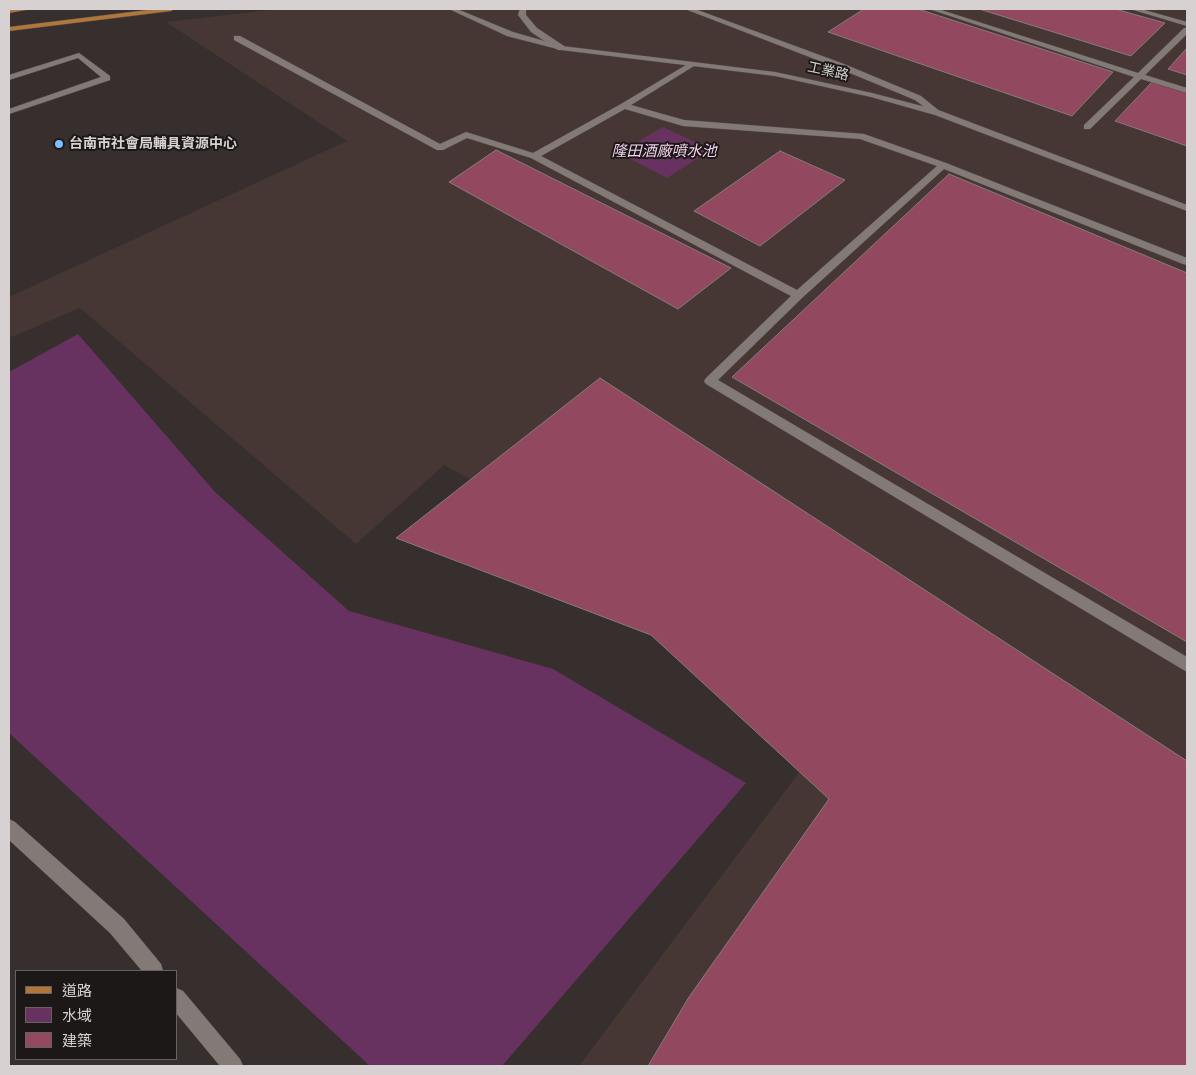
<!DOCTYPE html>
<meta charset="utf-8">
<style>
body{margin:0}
#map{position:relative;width:1196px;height:1075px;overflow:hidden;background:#372f2d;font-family:"Roboto Condensed","Noto Sans TC",sans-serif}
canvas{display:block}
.frame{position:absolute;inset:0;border:10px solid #d7d2d1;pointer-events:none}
.legend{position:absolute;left:15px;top:970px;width:162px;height:90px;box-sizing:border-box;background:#1c1817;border:1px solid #676261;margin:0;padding:6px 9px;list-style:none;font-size:15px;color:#d7d2d1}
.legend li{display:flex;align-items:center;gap:10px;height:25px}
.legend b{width:25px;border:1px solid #676261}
</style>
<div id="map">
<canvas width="1196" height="1075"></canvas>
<div class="frame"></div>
<ul class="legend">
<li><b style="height:6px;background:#b0763a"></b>道路</li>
<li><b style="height:14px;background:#673160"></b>水域</li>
<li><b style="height:14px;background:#924960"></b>建築</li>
</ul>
</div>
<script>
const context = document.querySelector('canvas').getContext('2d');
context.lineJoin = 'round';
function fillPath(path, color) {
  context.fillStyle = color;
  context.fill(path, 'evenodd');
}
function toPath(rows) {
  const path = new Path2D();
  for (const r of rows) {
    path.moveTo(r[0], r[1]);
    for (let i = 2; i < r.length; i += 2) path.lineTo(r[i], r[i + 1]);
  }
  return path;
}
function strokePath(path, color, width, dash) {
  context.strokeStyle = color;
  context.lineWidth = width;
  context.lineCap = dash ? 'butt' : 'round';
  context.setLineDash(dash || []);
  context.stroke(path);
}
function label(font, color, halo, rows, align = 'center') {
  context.font = font + ' "Roboto Condensed","Noto Sans TC",sans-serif';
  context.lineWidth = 4;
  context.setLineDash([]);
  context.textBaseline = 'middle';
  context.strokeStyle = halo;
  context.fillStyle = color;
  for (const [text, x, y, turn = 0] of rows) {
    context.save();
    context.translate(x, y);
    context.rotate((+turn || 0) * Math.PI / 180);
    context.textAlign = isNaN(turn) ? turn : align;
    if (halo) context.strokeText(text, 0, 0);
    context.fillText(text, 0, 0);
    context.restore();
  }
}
fillPath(toPath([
 [278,9,1187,9,1187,1066,579,1066,825,738,621,562,444,465,356,544,80,308,9,338,9,297,347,141,166,22]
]), '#463734');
fillPath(toPath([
 [663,127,711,150,667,178,619,153],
 [78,334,215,492,349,611,553,669,746,783,502,1066,370,1066,9,733,9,372]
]), '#673160');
const building = toPath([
 [864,9,918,9,1113,72,1072,116,828,32,864,9],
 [979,9,1115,9,1165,23,1131,56,979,9],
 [1187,48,1187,75,1168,69,1187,48],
 [1153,81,1187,92,1187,146,1115,121,1153,81],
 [496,150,731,268,678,309,449,182,496,150],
 [780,151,845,180,760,246,694,211,780,151],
 [949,174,1187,273,1187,642,732,377,949,174],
 [600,378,1187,761,1187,1066,648,1066,689,997,829,799,651,635,396,538,600,378]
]);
fillPath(building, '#924960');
strokePath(building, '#857b7e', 1);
const service = toPath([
 [520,9,526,9,526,15,537,28,564,46,564,50,558,50,531,32,518,15,520,9],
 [685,9,695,9,844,64,921,96,942,113,935,115,915,100,838,68,685,9],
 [929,9,938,9,1138,73,1184,28,1187,28,1187,34,1145,75,1187,88,1187,93,1141,79,1090,129,1084,129,1084,125,1134,77,929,9],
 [1130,9,1141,9,1187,22,1187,26,1130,9],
 [234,36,240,36,440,144,466,132,533,153,621,104,691,62,695,64,694,66,631,105,684,120,864,134,946,163,1187,258,1187,265,1183,264,944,169,802,298,718,380,1187,657,1187,672,706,384,704,381,706,378,791,296,531,158,467,138,443,150,437,150,234,40,234,36],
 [625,109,683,126,860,139,937,166,797,290,541,156,625,109],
 [79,53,110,76,110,80,9,114,9,109,101,77,78,58,9,80,9,75,79,53],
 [9,819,15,822,124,919,161,964,163,971,142,971,110,933,9,840,9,819],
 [176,988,183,991,240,1059,243,1066,220,1066,176,1013,176,988]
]);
const minor = toPath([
 [449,9,457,9,513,32,562,46,775,72,872,93,941,111,1187,205,1187,211,935,115,871,97,775,76,561,50,507,36,449,9]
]);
const primary = toPath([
 [9,9,31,9,9,13,9,9],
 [156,9,175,9,171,11,9,31,9,27,156,9]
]);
strokePath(service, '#524b4a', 1);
strokePath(minor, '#524b4a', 1);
strokePath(primary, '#524b4a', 1);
fillPath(service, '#837a78');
fillPath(minor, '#837a78');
fillPath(primary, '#b0763a');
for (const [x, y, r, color] of [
 [59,144,5,"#7cbef9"]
]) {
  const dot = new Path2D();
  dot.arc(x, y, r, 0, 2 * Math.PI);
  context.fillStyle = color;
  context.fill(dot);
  strokePath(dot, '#1c1817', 2);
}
label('14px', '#d7d2d1', '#1c1817', [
 ["工業路",828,72,12]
]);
label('bold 14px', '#d7d2d1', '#1c1817', [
 ["台南市社會局輔具資源中心",69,144]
], 'left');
label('italic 15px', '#f5d3ef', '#1c1817', [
 ["隆田酒廠噴水池",664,152]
]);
</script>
